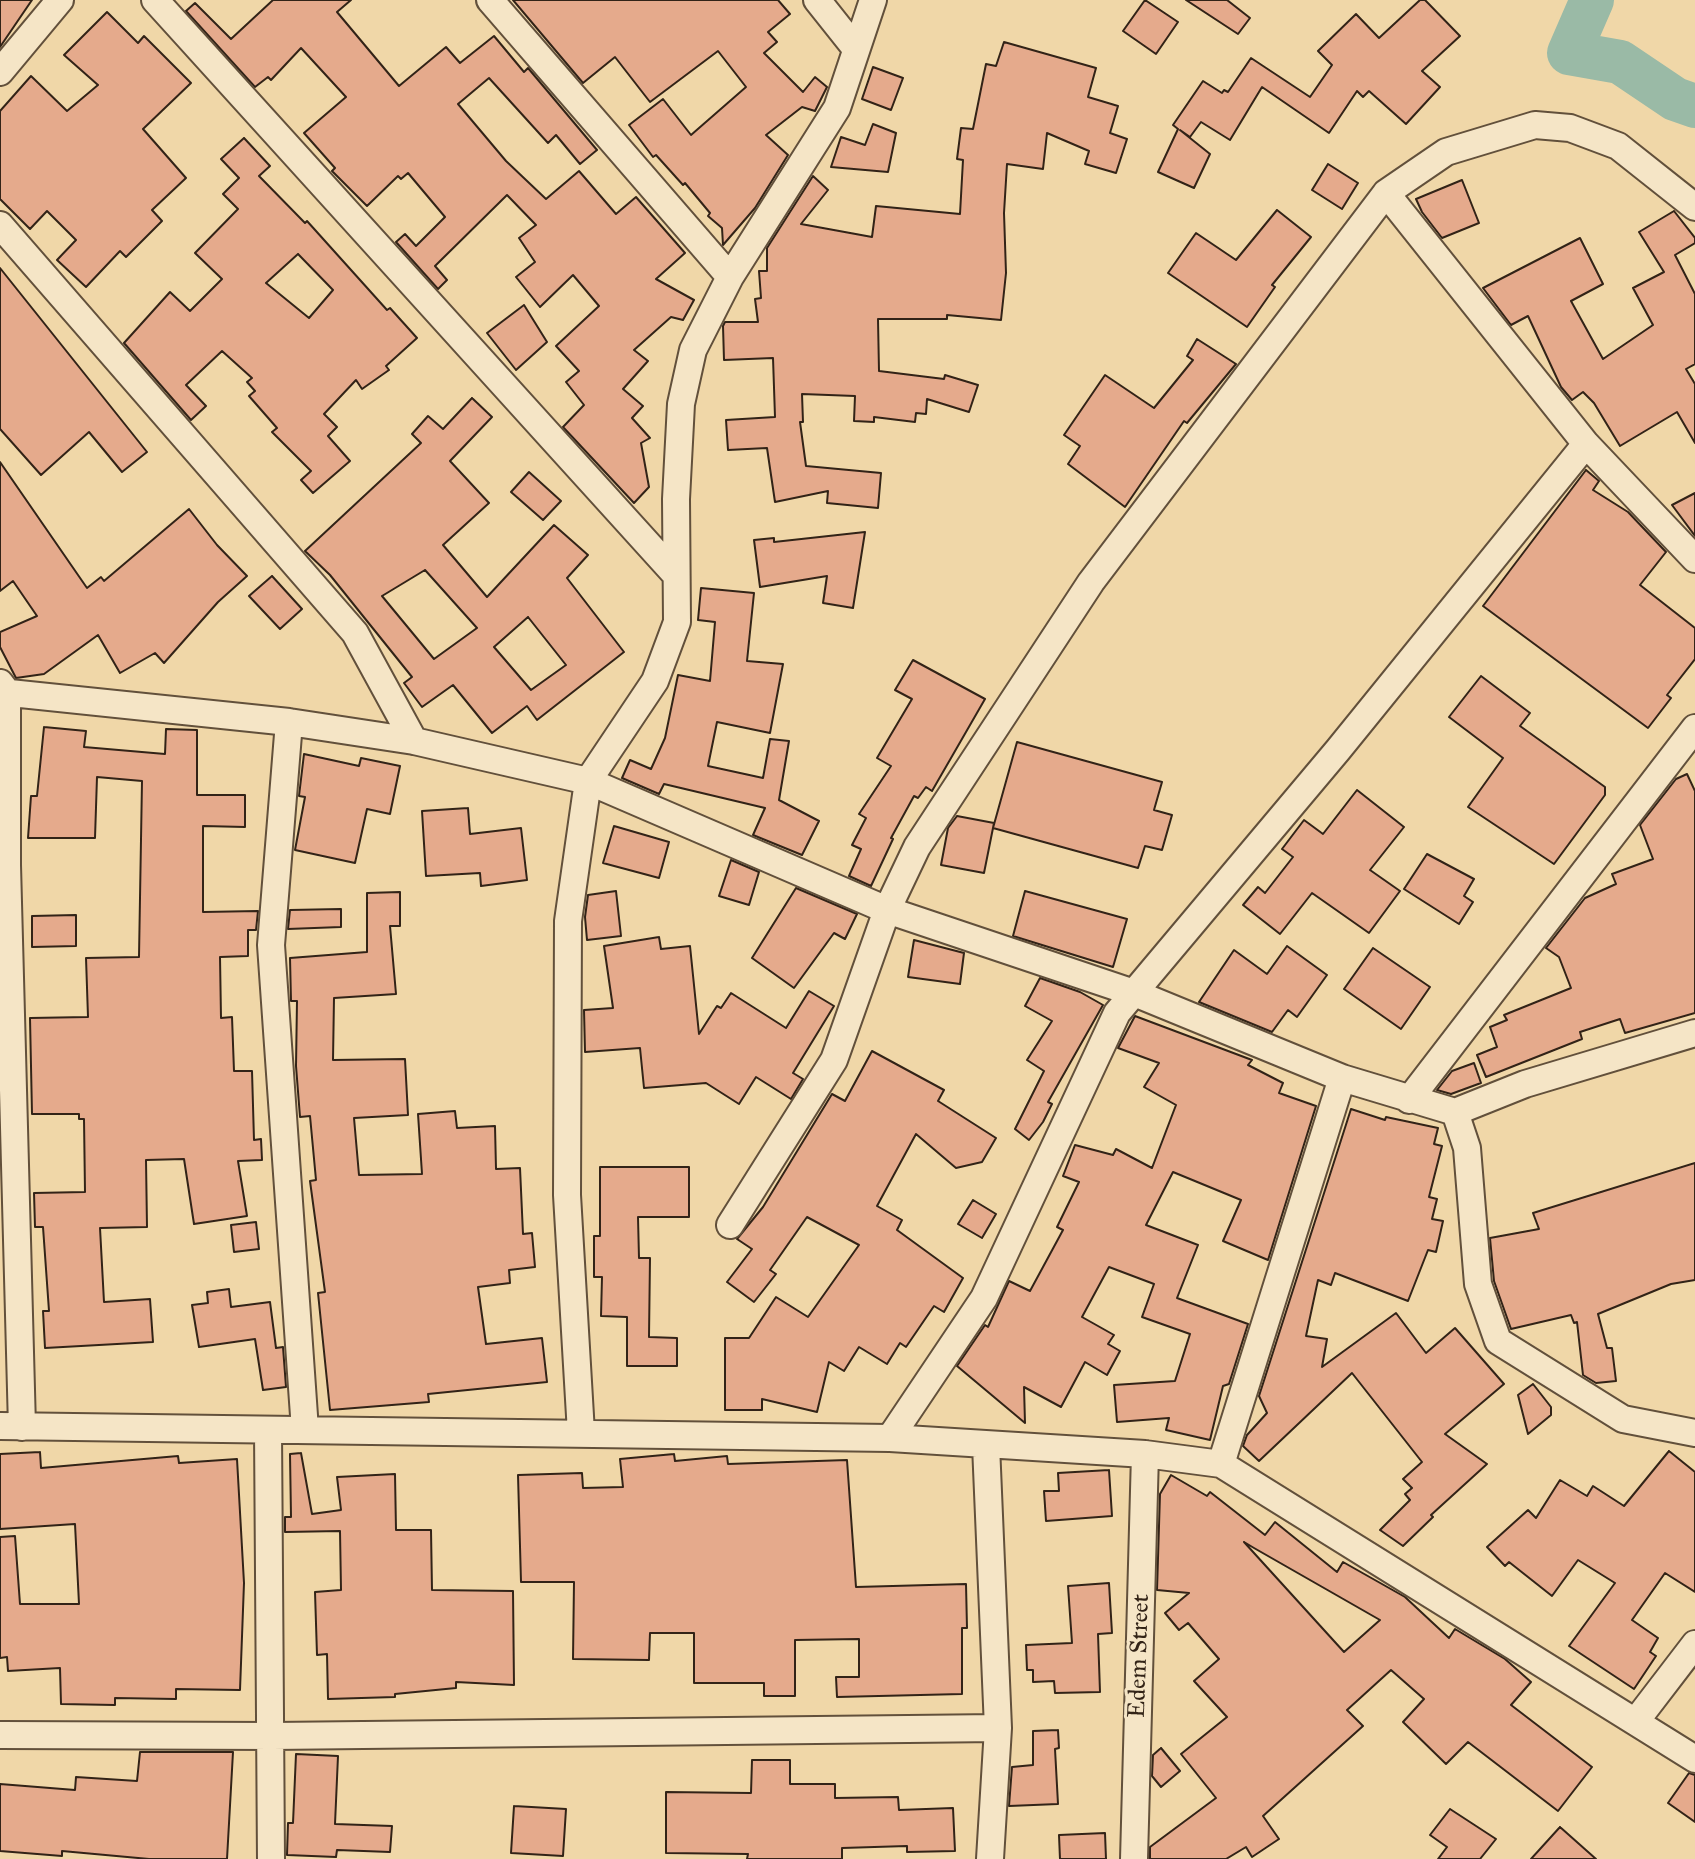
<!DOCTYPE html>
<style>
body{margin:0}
canvas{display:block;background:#f0d7a8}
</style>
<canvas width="1695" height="1859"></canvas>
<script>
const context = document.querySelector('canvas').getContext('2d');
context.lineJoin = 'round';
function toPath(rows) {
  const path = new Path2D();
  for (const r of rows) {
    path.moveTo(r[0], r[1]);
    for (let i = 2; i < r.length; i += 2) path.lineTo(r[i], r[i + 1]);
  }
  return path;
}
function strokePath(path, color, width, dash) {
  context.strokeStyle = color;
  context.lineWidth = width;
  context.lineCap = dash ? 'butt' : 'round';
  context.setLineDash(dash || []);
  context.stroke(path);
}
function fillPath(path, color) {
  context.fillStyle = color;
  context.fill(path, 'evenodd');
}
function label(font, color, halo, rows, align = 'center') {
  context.font = font + ' "IM FELL Great Primer",serif';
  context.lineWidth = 6;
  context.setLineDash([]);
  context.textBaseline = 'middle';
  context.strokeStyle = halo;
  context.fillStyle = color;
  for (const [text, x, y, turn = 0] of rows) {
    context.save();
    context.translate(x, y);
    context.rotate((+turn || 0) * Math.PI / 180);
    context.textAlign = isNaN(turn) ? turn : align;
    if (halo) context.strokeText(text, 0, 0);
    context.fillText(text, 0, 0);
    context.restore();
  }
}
strokePath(toPath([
 [1592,0,1569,53,1620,62,1675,99,1695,106]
]), '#9abaa6', 44);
const building = toPath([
 [0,0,32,0,0,47,0,0],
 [273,0,351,0,337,12,399,86,446,47,460,63,494,36,524,72,528,68,597,150,580,164,556,135,548,143,489,78,458,104,506,161,546,199,579,171,616,214,636,197,685,253,656,279,694,300,683,320,671,317,634,350,648,361,623,389,643,406,632,418,650,438,641,443,649,487,634,503,563,427,584,405,566,382,579,371,556,346,599,306,573,275,540,307,516,277,535,262,519,238,536,225,507,195,435,266,447,280,438,289,396,242,405,234,416,246,445,217,408,173,401,179,398,176,367,206,332,171,335,168,304,133,346,97,301,48,271,80,268,77,255,87,186,11,195,3,231,39,273,0],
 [513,0,778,0,790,14,768,32,777,42,764,53,803,92,815,77,827,87,815,111,802,107,766,135,788,155,755,208,723,245,722,228,708,216,710,213,685,183,683,185,656,155,653,157,629,125,663,99,691,135,746,87,718,51,650,102,615,57,583,83,513,0],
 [1145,0,1178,22,1156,54,1123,31,1145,0],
 [1186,0,1227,0,1250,18,1238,34,1186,0],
 [1420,0,1425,0,1460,36,1422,71,1440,87,1406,124,1369,91,1363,97,1357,91,1329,133,1262,87,1230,140,1201,122,1190,137,1180,130,1210,154,1194,188,1158,172,1178,129,1173,125,1203,81,1222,93,1224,90,1228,92,1251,58,1310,97,1332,65,1318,51,1356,14,1379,38,1420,0],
 [107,12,138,43,144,36,191,83,143,129,186,178,152,210,162,221,126,257,120,251,86,287,57,260,76,240,47,211,30,229,0,199,0,111,31,76,67,111,98,85,64,55,107,12],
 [1004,42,1096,68,1088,97,1118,106,1110,133,1127,139,1116,173,1085,164,1089,151,1047,133,1043,169,1007,164,1004,213,1006,273,1001,320,947,315,947,319,878,319,879,371,944,379,945,375,978,385,969,412,927,399,926,414,916,413,915,422,874,417,874,422,854,421,855,396,802,394,803,422,800,422,806,466,881,473,878,508,827,503,828,491,775,502,767,448,728,450,726,420,775,417,773,358,724,360,723,326,725,322,758,322,755,299,761,298,759,271,767,271,767,248,813,176,828,190,801,224,872,237,876,206,960,214,963,160,957,159,961,128,973,129,986,64,996,66,1004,42],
 [873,67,903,78,891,110,862,99,873,67],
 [873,124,896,133,888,172,831,167,841,137,865,145,873,124],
 [244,138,270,166,259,176,305,223,307,221,387,310,390,308,417,338,386,366,389,370,362,389,356,380,324,414,337,427,328,436,350,461,313,493,301,480,311,471,272,432,277,428,249,396,255,391,247,382,252,378,222,351,186,385,206,406,191,420,124,343,170,292,190,311,222,279,195,253,238,209,223,194,239,178,221,159,244,138],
 [298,254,333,290,309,318,266,283,298,254],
 [1328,164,1358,183,1342,209,1312,190,1328,164],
 [1462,180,1479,223,1442,238,1422,212,1416,199,1462,180],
 [1277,210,1311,237,1272,285,1275,287,1247,327,1168,273,1196,233,1236,260,1277,210],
 [1674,211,1695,238,1695,243,1675,255,1695,294,1695,364,1686,369,1695,384,1695,443,1677,412,1620,446,1594,403,1583,392,1572,400,1561,387,1528,316,1511,325,1483,288,1580,238,1603,284,1571,301,1603,359,1653,325,1633,288,1664,272,1639,232,1674,211],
 [0,268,147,452,122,472,89,432,41,475,0,429,0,268],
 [524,305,547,342,516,370,487,333,524,305],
 [1197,339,1236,364,1187,423,1184,421,1125,507,1068,464,1080,446,1064,435,1105,375,1154,408,1193,360,1187,356,1197,339],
 [472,398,492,417,450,461,489,503,443,545,487,597,554,525,588,555,567,578,624,652,537,720,527,706,492,733,453,685,422,707,404,683,412,677,330,575,305,551,421,443,412,434,428,416,443,429,472,398],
 [425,570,477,628,434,659,382,596,425,570],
 [528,617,566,665,531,690,494,647,528,617],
 [0,462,87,588,101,577,104,581,189,509,217,545,247,576,218,602,164,663,155,653,120,673,98,635,44,674,16,678,0,647,0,632,37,616,13,581,0,591,0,462],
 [1586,470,1599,481,1593,490,1628,512,1666,552,1640,585,1695,628,1695,659,1667,695,1671,698,1648,728,1483,606,1586,470],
 [529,472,561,501,543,520,511,492,529,472],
 [1695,493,1695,536,1672,505,1695,493],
 [865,532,853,608,823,603,827,576,760,587,754,540,774,538,774,542,865,532],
 [272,576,302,609,280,629,249,596,272,576],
 [701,588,754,593,747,661,783,664,770,733,717,722,708,766,763,778,770,739,789,741,779,800,819,821,802,855,753,835,765,808,664,784,659,794,622,778,630,760,651,769,665,738,678,675,710,681,715,622,698,620,701,588],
 [913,660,985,699,932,791,926,787,918,798,914,796,891,838,893,839,871,886,849,876,861,849,852,845,866,818,859,814,891,766,877,758,912,699,895,690,913,660],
 [1481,676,1530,713,1520,726,1605,787,1605,795,1554,864,1468,807,1503,758,1449,717,1481,676],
 [44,727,86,731,84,747,165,754,166,729,197,730,197,795,245,795,245,827,203,826,203,912,258,911,256,930,248,930,248,956,220,957,221,1018,232,1017,234,1071,252,1071,254,1140,261,1139,262,1160,238,1161,247,1216,194,1224,184,1159,146,1160,147,1227,100,1228,104,1302,150,1299,153,1342,45,1348,43,1311,49,1311,43,1227,35,1227,34,1193,85,1192,84,1119,79,1119,79,1114,32,1114,30,1018,88,1017,86,958,139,957,142,781,97,777,95,838,28,838,31,796,37,796,44,727],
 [1017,742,1162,782,1154,810,1172,815,1162,850,1145,846,1138,868,993,828,1017,742],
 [304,754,359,766,361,758,400,766,390,814,367,809,355,863,295,850,305,797,299,796,304,754],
 [1687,774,1695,791,1695,1013,1625,1033,1620,1019,1580,1032,1582,1039,1486,1077,1477,1055,1497,1047,1490,1027,1507,1020,1504,1015,1571,988,1559,957,1546,948,1585,898,1616,884,1612,874,1653,859,1640,825,1676,779,1687,774],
 [1357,790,1404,827,1370,870,1400,891,1369,933,1312,893,1280,934,1243,905,1258,887,1265,893,1293,857,1282,849,1304,820,1323,834,1357,790],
 [468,808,470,834,521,828,527,880,481,886,480,873,426,876,422,811,468,808],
 [957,816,994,823,984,873,941,865,948,828,957,816],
 [614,826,669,842,659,878,603,863,614,826],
 [1427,854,1474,879,1464,896,1473,902,1459,924,1404,889,1427,854],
 [731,860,759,872,749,905,719,896,731,860],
 [796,888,857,914,845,939,834,933,794,988,752,958,796,888],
 [616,891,621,936,587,940,585,917,588,895,616,891],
 [1025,891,1127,919,1113,967,1013,936,1025,891],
 [400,892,400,926,390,926,396,994,334,998,333,1060,405,1059,408,1115,354,1118,359,1175,422,1174,418,1114,455,1111,457,1128,495,1126,496,1169,520,1168,523,1234,532,1233,535,1267,509,1270,510,1283,478,1287,486,1344,542,1338,547,1382,428,1394,429,1402,330,1410,318,1293,325,1292,310,1181,316,1180,310,1116,300,1117,296,1066,297,1001,291,1001,290,958,367,952,367,893,400,892],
 [341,909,341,927,288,929,290,910,341,909],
 [76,915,76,946,32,947,32,916,76,915],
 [659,937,661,949,690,946,699,1034,717,1006,721,1008,731,993,786,1028,809,991,834,1006,793,1073,803,1079,791,1099,756,1077,739,1104,706,1083,644,1088,640,1048,585,1052,584,1010,613,1008,604,946,659,937],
 [914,940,964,953,960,984,908,977,914,940],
 [1287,946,1327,975,1297,1017,1288,1010,1272,1032,1199,1002,1234,950,1267,974,1287,946],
 [1373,948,1430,987,1401,1029,1344,989,1373,948],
 [1040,978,1080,992,1103,1005,1048,1102,1052,1104,1043,1122,1029,1140,1015,1129,1044,1071,1027,1060,1052,1021,1025,1006,1040,978],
 [1135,1016,1252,1060,1248,1065,1283,1083,1279,1093,1316,1106,1268,1260,1223,1241,1241,1200,1173,1172,1146,1225,1198,1245,1177,1298,1248,1324,1229,1384,1223,1386,1210,1440,1166,1430,1169,1418,1117,1422,1114,1385,1175,1381,1190,1334,1142,1317,1154,1284,1109,1267,1082,1317,1114,1335,1108,1344,1120,1351,1107,1375,1085,1362,1061,1407,1024,1387,1025,1423,957,1366,985,1325,988,1327,1009,1281,1030,1291,1063,1230,1057,1227,1079,1182,1063,1176,1075,1145,1113,1155,1116,1149,1152,1168,1176,1105,1144,1087,1159,1063,1118,1048,1135,1016],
 [872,1051,944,1090,938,1101,996,1138,982,1162,956,1168,916,1134,877,1206,902,1220,897,1230,963,1278,944,1312,934,1306,906,1347,900,1343,887,1364,859,1347,844,1371,829,1362,817,1412,762,1399,762,1410,725,1410,725,1338,749,1338,776,1297,808,1317,859,1245,807,1217,770,1270,776,1274,754,1302,727,1282,752,1249,737,1239,763,1207,832,1094,845,1101,872,1051],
 [1474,1063,1481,1083,1451,1094,1437,1090,1452,1071,1474,1063],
 [1351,1109,1385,1120,1386,1117,1438,1128,1434,1144,1442,1146,1429,1197,1437,1199,1432,1219,1443,1221,1436,1252,1428,1250,1408,1301,1335,1273,1331,1285,1318,1280,1306,1336,1327,1339,1322,1367,1396,1313,1426,1353,1455,1328,1504,1384,1445,1434,1487,1464,1431,1515,1433,1517,1403,1546,1380,1530,1410,1500,1405,1494,1412,1488,1403,1479,1422,1462,1352,1373,1259,1461,1243,1446,1247,1435,1267,1413,1259,1396,1351,1109],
 [1695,1163,1695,1280,1671,1284,1598,1314,1607,1348,1612,1348,1616,1381,1596,1383,1583,1375,1577,1322,1574,1323,1571,1315,1511,1329,1494,1281,1490,1238,1539,1229,1533,1213,1695,1163],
 [600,1167,689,1167,689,1217,638,1217,639,1258,650,1258,649,1337,677,1338,677,1366,627,1366,627,1317,601,1316,602,1277,594,1277,594,1236,600,1236,600,1167],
 [973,1200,996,1214,982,1238,958,1224,973,1200],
 [256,1222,259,1249,234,1252,231,1225,256,1222],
 [229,1289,231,1307,270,1302,276,1348,283,1347,286,1387,263,1390,255,1339,199,1347,192,1305,208,1303,207,1292,229,1289],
 [1533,1384,1551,1407,1551,1415,1528,1434,1518,1395,1533,1384],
 [1669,1451,1695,1472,1695,1592,1665,1573,1632,1620,1658,1638,1650,1652,1656,1656,1634,1689,1569,1646,1615,1583,1578,1560,1552,1596,1509,1562,1505,1566,1487,1547,1528,1510,1536,1518,1560,1480,1587,1496,1593,1486,1624,1506,1669,1451],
 [40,1452,41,1468,178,1456,179,1463,237,1459,244,1583,240,1690,176,1689,176,1699,115,1698,115,1705,61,1704,60,1668,8,1671,7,1657,0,1658,0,1537,15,1536,20,1604,79,1604,75,1524,0,1529,0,1454,40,1452],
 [301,1453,312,1514,341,1510,337,1477,395,1474,396,1530,431,1530,432,1590,513,1591,514,1685,456,1682,456,1688,395,1694,395,1697,328,1699,327,1654,317,1655,315,1592,341,1590,340,1531,285,1532,285,1517,291,1517,290,1454,301,1453],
 [674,1454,675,1461,727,1456,728,1464,847,1460,856,1587,966,1584,967,1628,962,1628,962,1694,837,1697,836,1677,859,1677,859,1639,795,1640,795,1696,764,1696,764,1683,694,1683,694,1633,650,1633,649,1660,573,1659,574,1582,521,1582,518,1475,582,1473,583,1488,623,1487,620,1459,674,1454],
 [1109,1470,1112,1516,1046,1521,1044,1491,1059,1491,1058,1473,1109,1470],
 [1171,1475,1207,1496,1210,1492,1265,1535,1275,1522,1337,1572,1343,1562,1405,1597,1449,1638,1455,1629,1505,1659,1531,1682,1511,1705,1592,1767,1558,1811,1468,1742,1446,1764,1403,1722,1424,1699,1391,1670,1347,1710,1363,1726,1263,1816,1279,1839,1252,1857,1246,1847,1226,1859,1150,1859,1150,1847,1216,1798,1181,1754,1227,1717,1194,1681,1219,1659,1188,1623,1179,1630,1165,1613,1189,1593,1157,1590,1160,1494,1171,1475],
 [1244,1542,1254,1548,1380,1620,1344,1652,1244,1542],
 [1109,1583,1112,1633,1098,1634,1100,1692,1055,1693,1054,1681,1033,1682,1033,1670,1027,1670,1026,1645,1072,1643,1068,1586,1109,1583],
 [1058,1730,1059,1748,1055,1749,1058,1804,1009,1806,1012,1767,1033,1765,1033,1731,1058,1730],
 [1161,1748,1180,1771,1161,1787,1152,1776,1153,1755,1161,1748],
 [140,1752,233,1752,227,1859,149,1859,62,1851,62,1856,0,1851,0,1784,75,1790,76,1777,137,1781,140,1752],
 [296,1754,338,1756,335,1824,392,1826,390,1852,337,1850,336,1857,287,1855,288,1823,293,1823,296,1754],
 [752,1760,790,1760,790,1784,835,1784,835,1798,898,1797,899,1810,953,1808,955,1851,907,1852,907,1846,842,1848,842,1859,747,1859,748,1854,666,1853,666,1792,751,1793,752,1760],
 [1689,1773,1695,1775,1695,1822,1668,1803,1689,1773],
 [514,1806,566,1809,563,1856,511,1853,514,1806],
 [1450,1809,1496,1839,1480,1859,1438,1859,1447,1847,1430,1835,1450,1809],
 [1560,1827,1596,1859,1531,1859,1560,1827],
 [1105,1833,1106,1859,1060,1859,1059,1835,1105,1833]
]);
fillPath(building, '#e5aa8c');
strokePath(building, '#322317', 2);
const minor = toPath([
 [155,0,676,575],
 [490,0,730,277],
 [817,0,856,49],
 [0,72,60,0],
 [1386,193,1586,444,1695,559],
 [0,225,355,633,414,741],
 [0,683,7,692,7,865,22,1427],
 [0,692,289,722,414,741,588,781,887,910,1137,994,1342,1078,1221,1464],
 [289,722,271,945,305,1430],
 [1342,1078,1455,1112,1467,1148,1478,1284,1498,1341,1623,1419,1695,1433],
 [1409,1100,1695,728],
 [1455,1112,1525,1084,1695,1033],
 [730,1225,834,1060,887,910,917,847,1091,582,1386,193,1446,152,1535,125,1570,128,1618,146,1695,207],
 [0,1426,890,1438,1145,1454,1221,1464,1695,1759],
 [268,1430,271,1859],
 [581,1433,567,1195,568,921,588,781,655,681,677,622,676,499,681,404,693,350,730,277,837,108,873,0],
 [890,1438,984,1298,1117,1013,1338,750,1586,444],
 [986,1445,998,1728,990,1859],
 [1636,1721,1695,1644],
 [0,1735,273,1736,998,1728],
 [1134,1859,1145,1454]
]);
strokePath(minor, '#62503b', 30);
strokePath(minor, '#f5e5c6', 26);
label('24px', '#322317', '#f5e5c6', [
 ["Edem Street",1140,1656,-88]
]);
</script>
